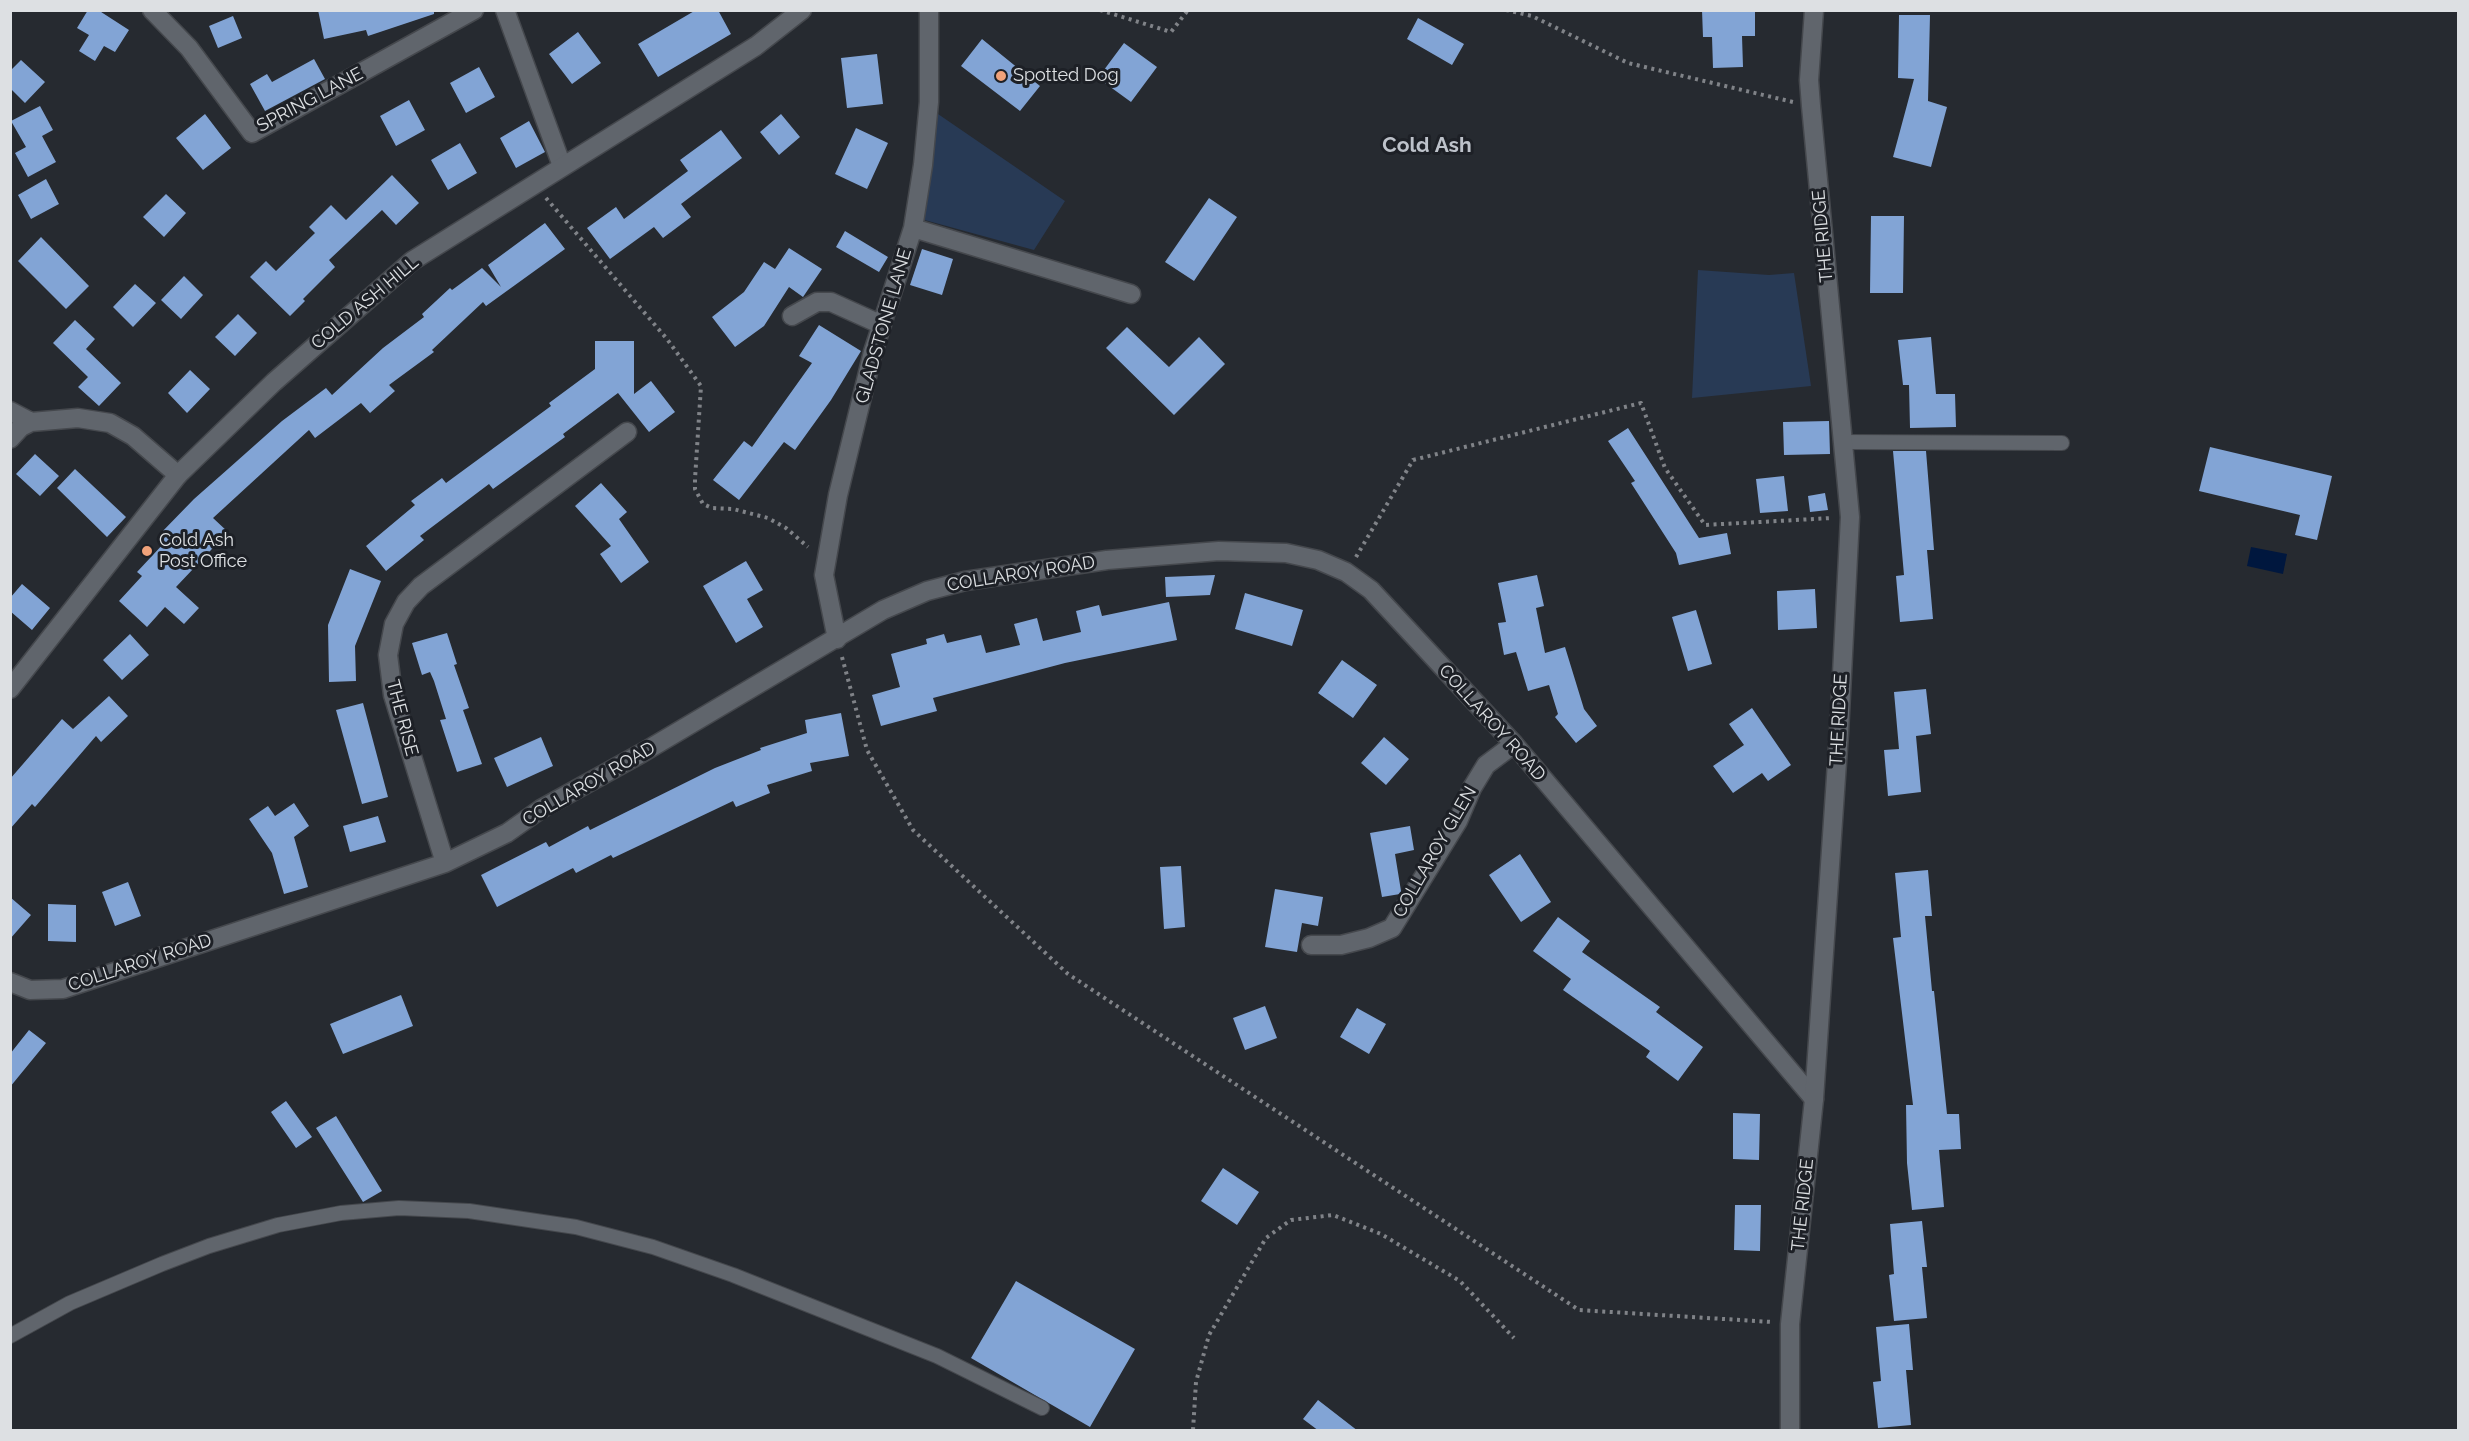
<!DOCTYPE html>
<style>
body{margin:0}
#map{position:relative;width:2469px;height:1441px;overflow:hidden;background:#262a30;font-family:Raleway,sans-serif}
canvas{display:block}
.frame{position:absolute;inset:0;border:12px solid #dde0e3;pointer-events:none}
</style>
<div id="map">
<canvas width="2469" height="1441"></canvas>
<div class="frame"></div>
</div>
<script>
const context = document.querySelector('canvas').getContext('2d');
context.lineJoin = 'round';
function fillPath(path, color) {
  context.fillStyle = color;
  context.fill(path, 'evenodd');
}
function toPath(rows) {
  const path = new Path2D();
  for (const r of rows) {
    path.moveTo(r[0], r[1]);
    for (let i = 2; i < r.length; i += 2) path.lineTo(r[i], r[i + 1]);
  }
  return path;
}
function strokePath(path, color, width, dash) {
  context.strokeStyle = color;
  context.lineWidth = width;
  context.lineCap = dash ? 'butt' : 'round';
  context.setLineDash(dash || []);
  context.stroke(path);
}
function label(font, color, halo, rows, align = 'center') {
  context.font = font + ' Raleway,sans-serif';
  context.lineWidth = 6;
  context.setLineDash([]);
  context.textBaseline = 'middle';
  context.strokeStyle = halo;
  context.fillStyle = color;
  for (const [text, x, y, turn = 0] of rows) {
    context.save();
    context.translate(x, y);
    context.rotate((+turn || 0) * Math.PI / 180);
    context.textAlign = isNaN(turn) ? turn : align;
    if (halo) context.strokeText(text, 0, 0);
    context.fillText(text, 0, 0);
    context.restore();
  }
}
fillPath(toPath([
 [938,114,1065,201,1034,250,921,219],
 [1698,270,1769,275,1794,273,1811,386,1692,398]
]), '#283a55');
fillPath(toPath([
 [2251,547,2287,554,2283,574,2247,566]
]), '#00173e');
fillPath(toPath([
 [88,10,98,10,129,30,115,52,104,46,95,61,79,51,89,35,77,28],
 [318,10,434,10,434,14,368,36,366,30,324,39],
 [696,10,718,10,731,34,658,77,638,44],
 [1702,10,1755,10,1755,36,1742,36,1743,67,1713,68,1712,37,1703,37],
 [1899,15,1930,15,1928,101,1947,107,1931,167,1893,157,1914,79,1898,78],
 [233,16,242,38,218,48,209,26],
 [1418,18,1464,44,1452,65,1407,39],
 [578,32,601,63,572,84,549,54],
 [982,39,1040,86,1020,111,961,66],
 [1124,43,1157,67,1131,102,1098,78],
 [877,54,883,104,847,108,841,58],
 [314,59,325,79,265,111,250,84,267,74,272,82],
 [21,60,45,82,25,103,10,88,10,71],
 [479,67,495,97,466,113,450,83],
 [409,100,425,130,396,146,380,116],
 [40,106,53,130,42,136,56,162,28,177,15,153,26,147,11,121],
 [205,114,231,148,203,170,176,138],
 [781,114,800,137,779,155,760,132],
 [529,121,545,152,516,168,500,138],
 [856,128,888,143,867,189,835,174],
 [721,130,742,158,681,204,691,217,663,238,654,227,610,259,587,228,616,207,624,219,688,171,680,160],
 [460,143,477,173,448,190,431,160],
 [392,175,419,203,396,225,382,210,329,260,335,267,303,299,305,301,290,316,250,277,266,261,276,271,315,233,309,227,331,205,346,220],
 [46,179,59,204,31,219,18,195],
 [166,194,186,213,164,237,143,217],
 [1209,198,1237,217,1194,281,1165,262],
 [1871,216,1904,216,1903,293,1870,293],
 [545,223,565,249,486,306,483,302,432,350,434,352,389,385,395,391,370,413,361,403,315,438,309,430,213,518,228,532,176,587,199,608,184,624,165,607,147,627,119,601,142,576,137,572,165,542,158,536,194,499,228,469,282,421,326,388,332,395,383,348,424,317,422,314,450,288,452,290,482,268,501,287,488,265],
 [845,231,888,257,879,272,836,247],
 [41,237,89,286,66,309,18,261],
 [789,248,822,269,803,297,789,287,764,326,735,347,712,317,744,292,764,262,775,269],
 [922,249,953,259,942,295,910,285],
 [184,276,203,295,181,319,161,300],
 [135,284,156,303,133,327,113,307],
 [238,314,257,333,235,356,215,337],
 [75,320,95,339,86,349,121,383,99,406,78,387,88,377,53,343],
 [819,325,861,351,831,400,795,450,784,442,739,500,713,480,744,441,752,447,812,363,799,356],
 [1127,327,1169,367,1199,337,1225,364,1174,415,1106,348],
 [1931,337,1936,394,1955,394,1956,427,1910,428,1909,385,1903,385,1898,340],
 [595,341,634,341,634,394,651,381,675,412,649,432,618,393,563,434,565,437,493,489,489,484,420,536,424,540,386,571,366,546,415,505,411,501,442,478,446,483,551,406,549,403,595,369],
 [190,370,210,389,187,413,168,393],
 [1829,421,1830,454,1784,455,1783,422],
 [1628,428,1699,538,1727,533,1731,554,1679,565,1676,553,1631,483,1635,481,1608,441],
 [2210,447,2332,476,2317,540,2295,535,2300,515,2199,491],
 [1893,451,1926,451,1934,550,1927,550,1933,619,1900,622,1896,576,1904,575],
 [35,454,59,476,40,496,16,474],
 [75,469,126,517,107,537,57,488],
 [1784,476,1788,511,1760,513,1756,479],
 [601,483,627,512,619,519,649,562,621,583,600,554,611,546,575,506],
 [1825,493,1828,510,1810,512,1808,496],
 [746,561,763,590,747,599,763,627,736,643,703,586],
 [350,569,381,581,355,646,356,681,329,682,328,625],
 [1215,575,1210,595,1166,597,1165,577],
 [1537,575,1544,606,1536,608,1545,653,1565,647,1584,709,1597,726,1576,743,1555,717,1558,714,1549,685,1528,691,1516,652,1504,655,1498,623,1506,622,1498,583],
 [22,584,50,608,32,630,10,611,10,598],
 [1815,589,1817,628,1778,630,1777,591],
 [1245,593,1303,610,1292,646,1235,629],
 [1169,602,1177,640,1065,663,933,698,937,711,881,726,872,695,900,687,891,654,927,644,926,639,944,634,947,643,981,635,986,653,1020,645,1014,624,1037,618,1043,641,1081,632,1076,611,1099,605,1102,616],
 [1696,610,1712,664,1688,671,1672,617],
 [447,633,457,664,454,665,469,708,463,710,482,764,457,772,440,720,446,719,434,681,430,672,422,675,412,643],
 [130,634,149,655,122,680,103,660],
 [1342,660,1377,685,1353,718,1318,693],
 [1926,689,1931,734,1916,736,1921,792,1888,796,1884,750,1899,749,1894,692],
 [109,696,128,716,101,742,96,736,35,807,32,804,10,829,10,779,62,719,73,729],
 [363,703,388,797,362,804,336,710],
 [1752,708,1791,765,1768,781,1762,773,1733,793,1713,766,1744,745,1729,724],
 [841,713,849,756,810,763,812,771,767,785,770,793,736,807,733,801,613,858,611,855,576,873,573,868,497,907,481,875,546,842,549,847,588,826,590,830,715,768,761,750,760,748,807,733,805,720],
 [541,737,553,766,507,787,494,758],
 [1384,737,1409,759,1386,785,1361,763],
 [294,803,309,826,294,837,308,887,284,894,272,853,249,819,268,806,275,816],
 [378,816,386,842,350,852,343,826],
 [1410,826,1414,850,1395,854,1401,891,1400,894,1382,897,1370,833],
 [1520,854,1551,902,1521,922,1489,875],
 [1181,866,1185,927,1164,929,1160,867],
 [1928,870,1932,916,1925,916,1932,991,1934,991,1947,1114,1959,1114,1961,1149,1939,1150,1944,1207,1912,1210,1907,1163,1906,1105,1913,1105,1893,938,1901,937,1895,873],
 [128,882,141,916,115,926,102,892],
 [1275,889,1323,897,1318,926,1302,923,1297,952,1265,947],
 [10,897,31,915,10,939],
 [48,904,76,905,76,942,48,941],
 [1558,917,1590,941,1582,952,1660,1007,1656,1012,1703,1047,1678,1081,1646,1057,1650,1051,1563,990,1571,979,1533,951],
 [401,995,413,1026,343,1054,330,1024],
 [1265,1006,1277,1038,1245,1050,1233,1018],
 [1357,1008,1386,1024,1369,1054,1340,1037],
 [29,1030,46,1043,10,1087,10,1054],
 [286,1101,312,1137,296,1148,271,1112],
 [1733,1113,1760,1114,1759,1160,1733,1159],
 [336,1116,382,1191,363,1202,316,1128],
 [1223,1168,1259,1192,1237,1225,1201,1201],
 [1735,1205,1761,1205,1760,1251,1734,1250],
 [1922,1221,1927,1267,1922,1267,1927,1318,1894,1321,1889,1275,1894,1274,1890,1224],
 [1016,1281,1135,1349,1090,1427,971,1358],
 [1909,1324,1913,1370,1906,1370,1911,1425,1878,1428,1873,1382,1881,1381,1876,1327],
 [1318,1400,1358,1431,1319,1431,1303,1419]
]), '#82a4d5');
const lane = toPath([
 [1843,442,2062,443],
 [10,1336,70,1303,162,1264,209,1246,278,1225,341,1213,399,1208,469,1211,576,1227,653,1247,733,1275,937,1356,1042,1408]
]);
const street = toPath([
 [152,10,189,48,252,133,474,10],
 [505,10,562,166],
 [913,228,1131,294],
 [792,316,817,302,831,302,882,325],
 [10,411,31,422,78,418,110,423,133,436,178,475],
 [10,439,21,427,31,422],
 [837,639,824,575,838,495,873,352,913,228,923,165,929,102,929,10],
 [445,863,393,695,388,655,394,624,406,602,421,586,627,432],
 [1311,945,1341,945,1369,938,1392,928,1458,821,1472,788,1486,765,1514,744],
 [10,982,30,990,63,989,445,863,507,833,541,809,642,753,883,610,927,591,965,581,1107,560,1219,551,1286,553,1318,560,1346,572,1371,590,1514,744,1814,1099]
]);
const secondary = toPath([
 [10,689,178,475,274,382,412,261,756,46,802,10],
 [1790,1430,1790,1324,1814,1099,1839,733,1850,517,1811,106,1809,80,1814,10]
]);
strokePath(lane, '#45484d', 16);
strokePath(street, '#45484d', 21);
strokePath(secondary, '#45484d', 21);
strokePath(toPath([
 [1100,10,1171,32,1188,10],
 [1506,10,1532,16,1628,63,1793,102],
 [546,198,667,339,701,386,695,479,695,489,703,504,712,508,733,509,768,518,786,528,808,547],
 [1356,557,1413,460,1641,403,1665,468,1705,525,1832,518],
 [842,657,867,750,913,830,1068,974,1579,1310,1772,1322],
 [1193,1430,1196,1382,1209,1335,1266,1238,1291,1220,1333,1215,1381,1234,1460,1281,1514,1338]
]), '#808388', 4, [3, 4.5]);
strokePath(lane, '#60656c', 14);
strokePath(street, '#60656c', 18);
strokePath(secondary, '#60656c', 18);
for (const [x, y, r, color] of [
 [1001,76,6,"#f0a27a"],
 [147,551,6,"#f0a27a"]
]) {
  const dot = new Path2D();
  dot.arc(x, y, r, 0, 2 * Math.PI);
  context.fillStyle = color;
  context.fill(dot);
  strokePath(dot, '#1d2026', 2);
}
label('18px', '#dde0e3', '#1d2026', [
 ["Spotted Dog",1013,76],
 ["Cold Ash",159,541],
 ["Post Office",159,562]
], 'left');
label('18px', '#dde0e3', '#1d2026', [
 ["SPRING LANE",310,100,-28],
 ["THE RIDGE",1823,236,-95],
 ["COLD ASH HILL",365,303,-40],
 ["GLADSTONE LANE",884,326,-74],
 ["COLLAROY ROAD",1021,574,-9],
 ["THE RISE",402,718,75],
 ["THE RIDGE",1839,720,-87],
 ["COLLAROY ROAD",1492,723,48],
 ["COLLAROY ROAD",589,784,-30],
 ["COLLAROY GLEN",1435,852,-60],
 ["COLLAROY ROAD",140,963,-18],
 ["THE RIDGE",1803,1205,-84]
]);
label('bold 21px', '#bdc2ca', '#1d2026', [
 ["Cold Ash",1427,146]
]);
</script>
